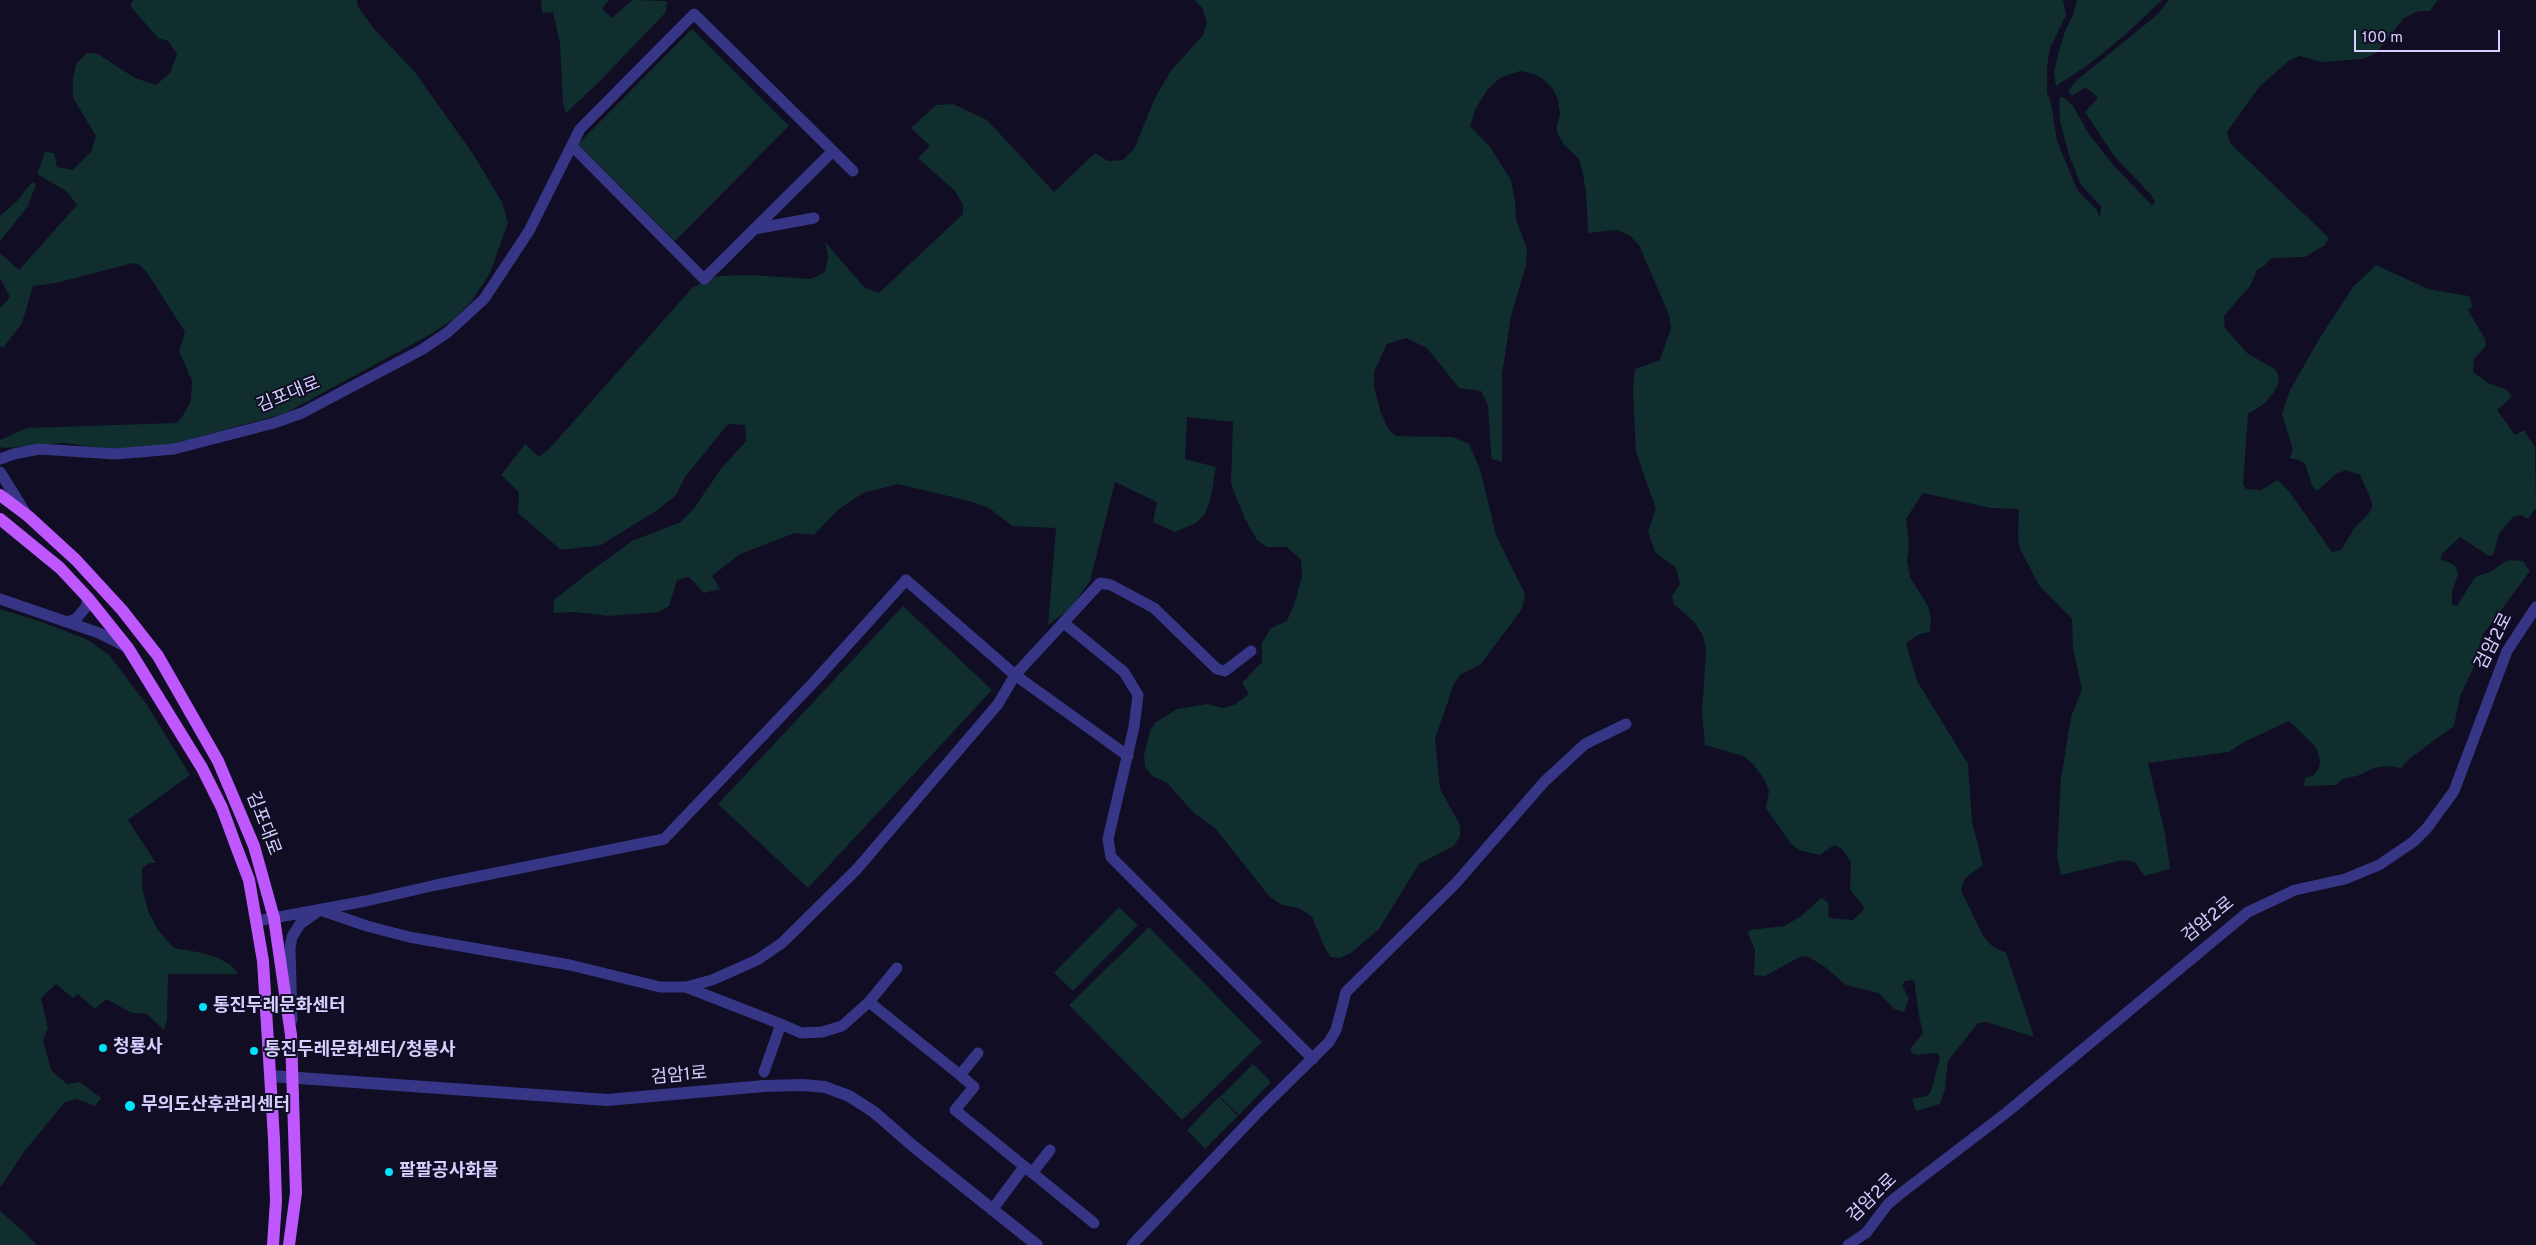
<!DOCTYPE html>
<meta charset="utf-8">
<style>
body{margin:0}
#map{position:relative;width:2536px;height:1245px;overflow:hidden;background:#100d24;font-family:Overpass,sans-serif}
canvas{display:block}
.scale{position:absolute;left:2354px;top:30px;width:146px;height:22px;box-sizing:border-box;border:2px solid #d5d0ff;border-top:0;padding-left:6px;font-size:15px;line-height:18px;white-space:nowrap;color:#d5d0ff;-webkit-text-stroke:4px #100d24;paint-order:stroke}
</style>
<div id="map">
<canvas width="2536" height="1245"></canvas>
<div class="scale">100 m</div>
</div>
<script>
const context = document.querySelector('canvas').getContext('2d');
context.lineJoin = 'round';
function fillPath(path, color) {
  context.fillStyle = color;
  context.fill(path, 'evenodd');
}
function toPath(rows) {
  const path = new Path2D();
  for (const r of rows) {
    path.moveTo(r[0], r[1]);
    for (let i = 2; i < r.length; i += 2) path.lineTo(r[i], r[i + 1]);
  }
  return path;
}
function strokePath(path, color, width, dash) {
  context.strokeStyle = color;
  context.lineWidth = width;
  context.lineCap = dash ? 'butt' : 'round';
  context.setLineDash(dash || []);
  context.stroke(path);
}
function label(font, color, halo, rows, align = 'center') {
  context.font = font + ' Overpass,"Noto Sans KR",sans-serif';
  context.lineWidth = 4;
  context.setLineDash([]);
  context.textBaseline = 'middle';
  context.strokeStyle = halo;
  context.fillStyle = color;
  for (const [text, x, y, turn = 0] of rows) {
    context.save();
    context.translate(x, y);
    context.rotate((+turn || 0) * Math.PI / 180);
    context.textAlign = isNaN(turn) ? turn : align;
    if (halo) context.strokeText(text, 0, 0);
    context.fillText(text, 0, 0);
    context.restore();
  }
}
fillPath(toPath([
 [133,0,357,0,358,7,376,31,414,71,473,154,502,202,508,223,490,273,471,302,454,319,431,334,286,413,173,444,113,450,65,443,5,448,0,447,0,440,27,428,176,423,182,417,191,401,192,381,179,351,185,332,148,274,140,265,133,263,56,283,33,286,22,323,4,347,0,347,0,308,10,297,0,278,0,253,19,270,77,205,66,191,37,174,45,152,54,153,57,167,73,170,91,152,96,136,73,98,73,78,76,64,87,53,98,54,135,78,156,85,170,73,177,54,168,41,158,38,130,6],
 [541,0,609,0,602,9,612,18,632,0,667,1,666,12,599,82,566,113,563,103,560,43,553,12,542,13],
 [1194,0,2063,0,2066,15,2050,48,2047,66,2047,93,2051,103,2057,141,2074,182,2078,191,2097,210,2100,218,2101,206,2081,185,2069,155,2060,121,2059,98,2063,97,2073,106,2089,134,2114,166,2152,205,2155,202,2152,196,2114,156,2085,112,2098,98,2086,87,2072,96,2068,91,2077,80,2158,14,2169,0,2438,0,2430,11,2419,11,2404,18,2376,53,2363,59,2321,62,2300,56,2290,60,2260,86,2239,115,2227,132,2230,143,2329,238,2325,245,2305,257,2272,258,2264,266,2257,270,2250,286,2224,316,2225,328,2248,354,2275,369,2278,374,2279,382,2274,392,2264,404,2248,414,2243,484,2246,489,2261,490,2278,480,2288,490,2332,552,2341,550,2355,527,2369,513,2372,507,2372,502,2360,475,2346,470,2336,474,2317,491,2312,486,2305,464,2299,460,2289,458,2293,450,2282,414,2290,390,2321,336,2353,287,2376,265,2428,289,2469,296,2473,307,2468,310,2485,339,2486,346,2474,359,2473,372,2488,383,2507,390,2512,397,2497,410,2515,435,2524,430,2535,447,2536,508,2528,519,2521,515,2513,517,2499,534,2493,555,2489,556,2460,537,2443,553,2440,559,2450,563,2456,567,2458,574,2452,592,2452,604,2457,606,2475,577,2492,571,2501,564,2509,560,2523,561,2530,571,2482,636,2474,667,2460,696,2454,726,2409,759,2401,768,2386,766,2374,768,2357,776,2342,779,2336,785,2304,786,2305,778,2314,775,2319,768,2320,760,2316,747,2289,721,2244,742,2229,752,2148,763,2165,833,2170,869,2144,876,2135,862,2123,860,2061,875,2057,857,2061,778,2071,717,2082,689,2073,649,2072,619,2039,585,2020,549,2018,539,2019,509,1991,508,1923,493,1906,519,1909,546,1907,561,1910,577,1928,606,1931,618,1930,632,1920,634,1906,643,1917,681,1968,764,1972,821,1983,865,1965,878,1961,890,1983,936,1992,946,2006,953,2034,1037,1986,1022,1978,1023,1948,1061,1945,1089,1940,1104,1916,1111,1912,1099,1927,1096,1931,1091,1940,1058,1937,1053,1917,1055,1912,1053,1910,1049,1923,1033,1919,1016,1914,980,1905,981,1902,985,1909,999,1904,1012,1894,1009,1879,993,1846,985,1825,967,1807,956,1800,957,1765,976,1754,975,1755,950,1748,934,1750,930,1784,926,1800,917,1821,898,1828,902,1829,918,1853,920,1865,908,1850,890,1851,862,1842,849,1834,845,1820,855,1799,850,1791,844,1766,808,1769,791,1764,779,1753,764,1743,756,1705,745,1702,712,1706,651,1703,636,1694,622,1674,604,1672,596,1680,584,1676,568,1655,552,1648,531,1656,509,1636,452,1633,391,1635,369,1660,360,1671,328,1669,315,1639,245,1630,236,1617,230,1588,233,1586,192,1582,169,1578,158,1564,145,1557,132,1557,125,1560,114,1558,100,1553,89,1542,78,1531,73,1520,71,1500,78,1488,89,1476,108,1470,126,1490,147,1511,180,1515,200,1516,219,1527,249,1526,265,1511,316,1502,374,1502,462,1492,459,1491,453,1488,405,1481,391,1459,388,1427,348,1406,338,1387,344,1374,372,1374,387,1381,413,1389,430,1396,436,1453,437,1469,444,1480,469,1496,535,1525,594,1522,609,1481,664,1460,675,1454,684,1435,739,1440,789,1460,825,1460,836,1454,846,1419,864,1379,929,1351,953,1340,958,1331,957,1325,948,1312,917,1299,908,1282,905,1269,896,1215,828,1195,814,1167,783,1152,776,1145,767,1144,755,1150,731,1155,723,1177,709,1207,704,1223,708,1234,705,1249,694,1242,683,1262,662,1262,643,1271,628,1287,621,1295,602,1302,576,1301,560,1287,547,1267,547,1257,540,1245,519,1231,484,1233,422,1187,417,1185,459,1216,467,1210,502,1204,515,1196,523,1175,532,1153,522,1157,502,1115,482,1090,581,1071,608,1048,625,1056,528,1012,526,989,508,969,501,898,484,863,493,839,509,814,535,795,533,740,554,712,576,720,589,704,593,689,577,677,580,669,606,659,612,609,616,574,612,553,613,554,600,588,573,632,541,681,522,694,508,721,469,746,441,745,425,728,424,685,477,676,495,656,511,601,545,561,550,518,513,519,492,501,475,525,444,539,457,550,448,693,287,718,276,751,275,811,279,825,272,828,257,825,242,864,287,879,293,963,214,963,205,955,191,918,158,930,146,911,128,936,105,953,104,987,120,1054,192,1095,153,1108,161,1123,160,1134,149,1155,98,1170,72,1203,35,1207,22,1202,8],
 [2077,0,2162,0,2126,34,2088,65,2056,86,2054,73,2059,51,2065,31,2073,15],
 [692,29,789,126,675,241,578,144],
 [32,182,36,184,28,206,0,241,0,216,17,201],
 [903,606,992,690,808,888,718,804],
 [0,609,39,621,86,639,98,647,110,656,147,705,190,775,128,820,156,863,150,863,142,868,142,887,148,911,158,930,174,948,203,953,218,958,231,965,238,974,168,974,167,1020,164,1030,147,1014,132,1013,106,999,95,1009,78,994,73,998,56,984,41,998,48,1028,43,1040,51,1070,67,1084,80,1082,101,1098,95,1106,77,1099,65,1102,24,1152,0,1188],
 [1119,907,1138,925,1073,991,1054,973],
 [1149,927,1262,1042,1182,1120,1069,1005],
 [1253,1064,1271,1082,1239,1115,1220,1097],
 [1219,1097,1238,1116,1205,1149,1187,1130],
 [0,1211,24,1232,37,1245,0,1245]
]), '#0f2e2d');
strokePath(toPath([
 [572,146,704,279,833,151],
 [754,229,814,218],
 [0,459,14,454,39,449,115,454,174,449,197,443,274,423,302,413,423,349,448,332,484,299,529,231,580,129,694,14,853,171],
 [0,472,25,512],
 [0,599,99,633,127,647],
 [67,622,76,619,86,607,88,598],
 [1064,623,1124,672,1138,695,1134,727,1108,839,1111,857,1313,1059],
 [257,921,366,901,436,885,664,839,814,682,906,580,1015,675,1128,756],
 [686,987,781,1024,764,1072],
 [869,1002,960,1075,978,1053],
 [292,1020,290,948,292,937,300,924,320,910,367,926,409,937,570,965,660,987,686,987,712,980,757,960,782,943,857,869,998,704,1015,675,1100,583,1111,585,1154,608,1217,669,1225,671,1251,651],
 [781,1024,801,1033,822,1032,842,1026,869,1002,897,968],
 [960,1075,974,1087,955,1110,1094,1223],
 [1032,1173,1050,1150],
 [992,1210,1024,1167],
 [1132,1245,1262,1108,1329,1042,1336,1030,1346,992,1456,883,1544,782,1585,744,1626,724],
 [1848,1245,1866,1233,1888,1204,1900,1194,2006,1113,2248,912,2295,890,2345,879,2379,865,2413,842,2427,828,2454,791,2507,651,2536,607]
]), '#373586', 11);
strokePath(toPath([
 [271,1076,607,1100,764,1086,803,1085,825,1087,849,1096,874,1112,913,1146,1037,1245]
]), '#373586', 12);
strokePath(toPath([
 [0,495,28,516,76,560,122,610,158,656,218,761,254,846,274,918,291,1035,296,1193,289,1245],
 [0,519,60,568,88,598,128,648,202,768,222,808,236,846,249,880,263,961,274,1139,276,1201,273,1245]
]), '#bf57ff', 12);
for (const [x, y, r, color] of [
 [203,1007,5,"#00e4fb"],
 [103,1048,5,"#00e4fb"],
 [254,1051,5,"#00e4fb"],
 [130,1106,6,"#00e4fb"],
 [389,1172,5,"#00e4fb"]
]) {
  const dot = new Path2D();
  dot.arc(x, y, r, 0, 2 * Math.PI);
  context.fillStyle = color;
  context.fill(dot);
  strokePath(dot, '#100d24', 2);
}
label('18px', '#d5d0ff', '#100d24', [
 ["김포대로",289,396,-22],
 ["검암2로",2495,642,-63],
 ["김포대로",262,824,69],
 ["검암2로",2209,921,-39],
 ["검암1로",679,1077,-5],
 ["검암2로",1873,1199,-44]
]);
label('bold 18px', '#d5d0ff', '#100d24', [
 ["통진두레문화센터",213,1007],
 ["청룡사",113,1048],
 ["통진두레문화센터/청룡사",264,1051],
 ["무의도산후관리센터",141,1106],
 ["팔팔공사화물",399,1172]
], 'left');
</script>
